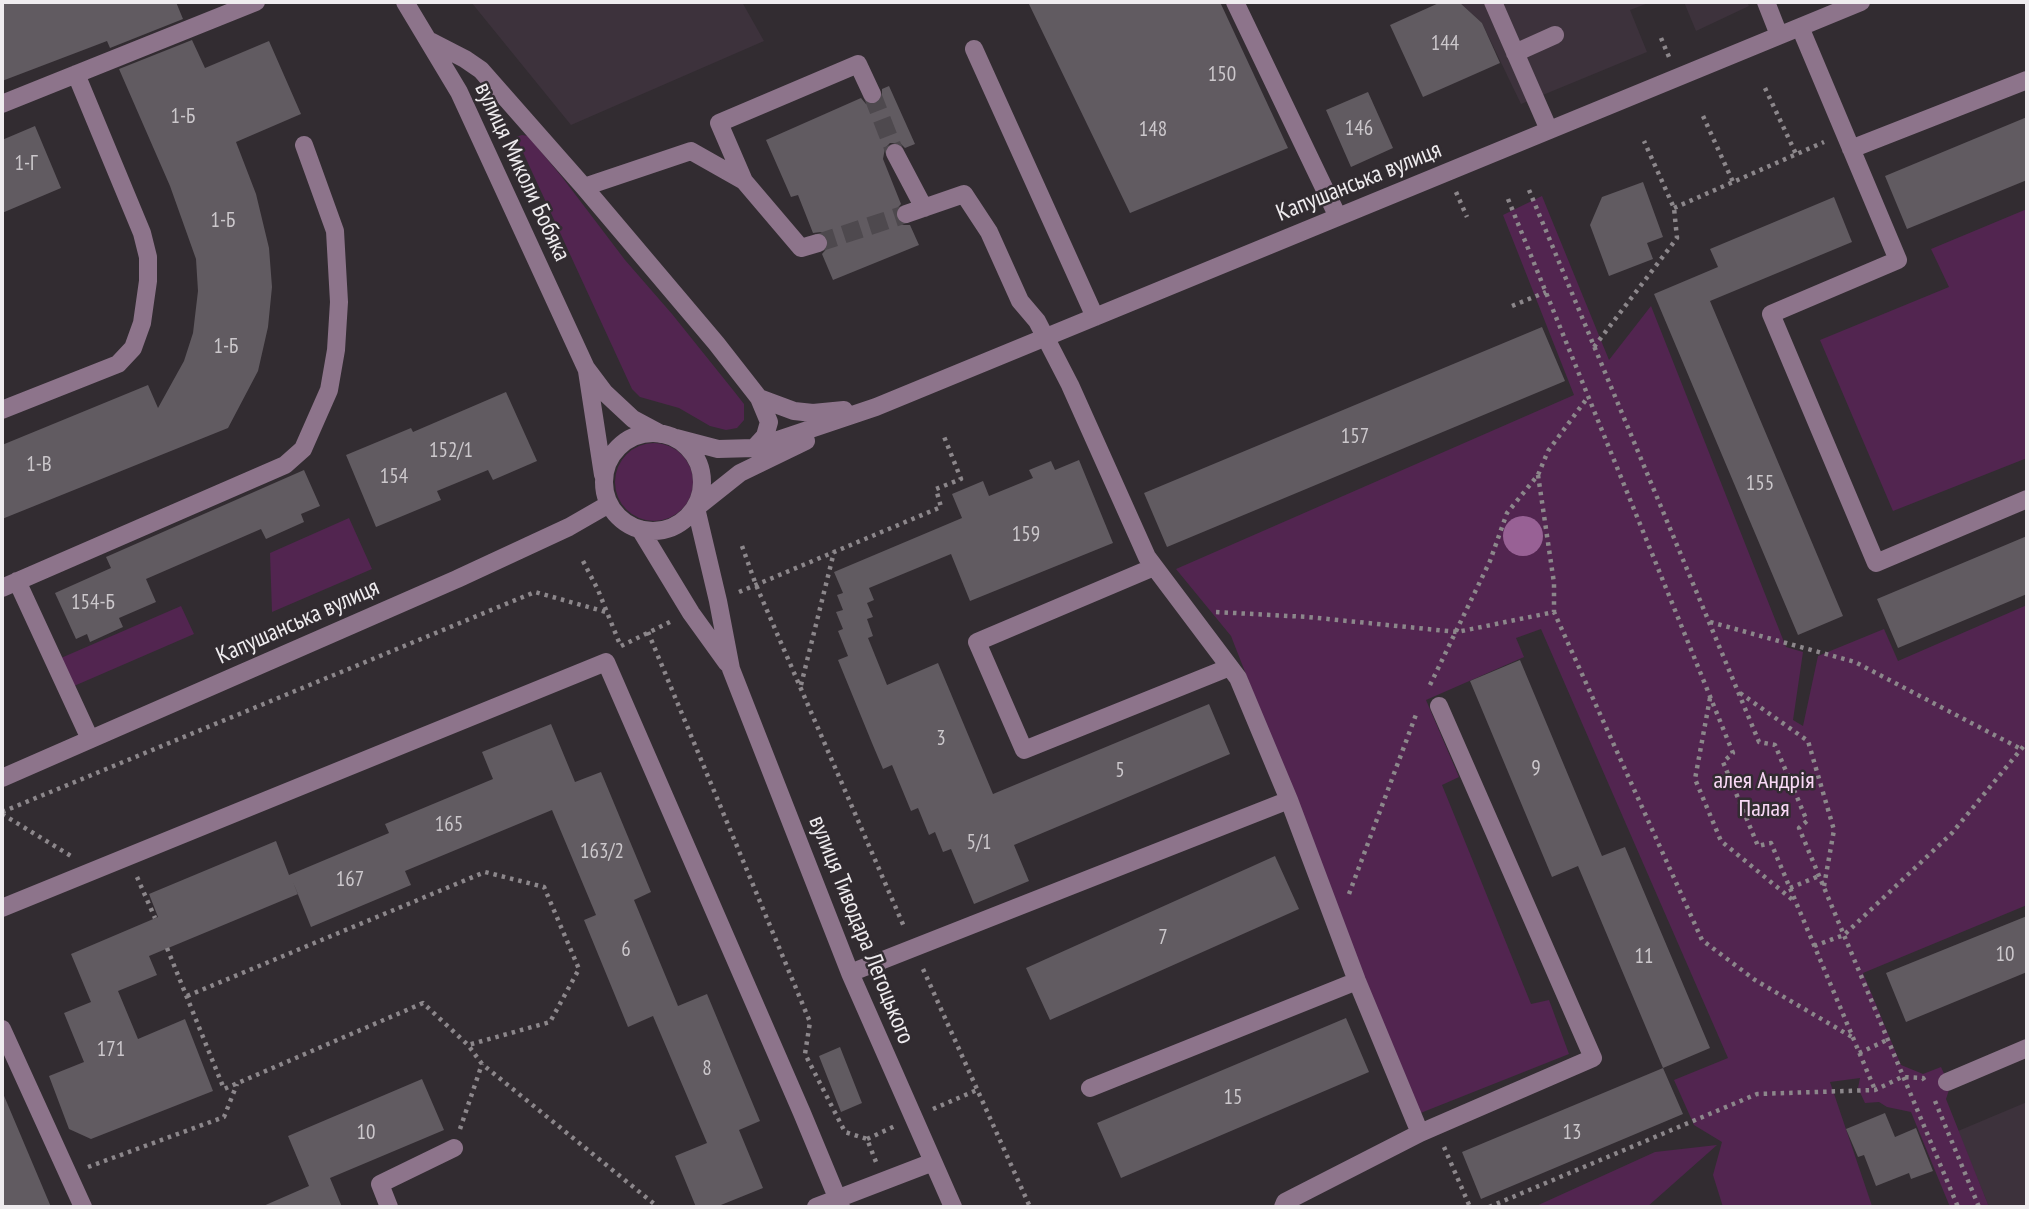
<!DOCTYPE html>
<meta charset="utf-8">
<style>
body{margin:0}
#map{position:relative;width:2029px;height:1209px;overflow:hidden;background:#322c31;font-family:"PT Sans Narrow",sans-serif}
canvas{display:block}
.frame{position:absolute;inset:0;border:4px solid #efecef;pointer-events:none}
</style>
<div id="map">
<canvas width="2029" height="1209"></canvas>
<div class="frame"></div>
</div>
<script>
const context = document.querySelector('canvas').getContext('2d');
context.lineJoin = 'round';
function fillPath(path, color) {
  context.fillStyle = color;
  context.fill(path, 'evenodd');
}
function toPath(rows) {
  const path = new Path2D();
  for (const r of rows) {
    if (r.length === 3) {
      path.moveTo(r[0] + r[2], r[1]);
      path.arc(r[0], r[1], r[2], 0, 2 * Math.PI);
      continue;
    }
    path.moveTo(r[0], r[1]);
    for (let i = 2; i < r.length; i += 2) path.lineTo(r[i], r[i + 1]);
  }
  return path;
}
function strokePath(path, color, width, dash) {
  context.strokeStyle = color;
  context.lineWidth = width;
  context.lineCap = dash ? 'butt' : 'round';
  context.setLineDash(dash || []);
  context.stroke(path);
}
function label(font, color, halo, rows, align = 'center') {
  context.font = font + ' "PT Sans Narrow",sans-serif';
  context.lineWidth = 5;
  context.setLineDash([]);
  context.textBaseline = 'middle';
  context.strokeStyle = halo;
  context.fillStyle = color;
  for (const [text, x, y, turn = 0] of rows) {
    context.save();
    context.translate(x, y);
    context.rotate((+turn || 0) * Math.PI / 180);
    context.textAlign = isNaN(turn) ? turn : align;
    if (halo) context.strokeText(text, 0, 0);
    context.fillText(text, 0, 0);
    context.restore();
  }
}
fillPath(toPath([
 [471,2,742,2,764,41,571,125],
 [1459,2,1651,2,1630,10,1647,52,1521,104,1482,23],
 [1684,2,1747,2,1749,6,1696,31],
 [2027,1102,2027,1207,1989,1207,1958,1131]
]), '#3d323c');
fillPath(toPath([
 [522,135,528,136,562,177,625,260,672,314,733,390,744,404,744,420,737,428,726,430,710,426,679,408,640,397,632,389,516,137],
 [1542,196,1609,360,1651,306,1786,647,1803,652,1793,720,1803,726,1818,656,1884,629,1898,661,2027,605,2027,905,1863,973,1901,1065,1923,1074,1941,1067,1950,1087,1946,1099,1989,1207,1950,1207,1911,1112,1887,1107,1879,1102,1865,1103,1858,1088,1860,1078,1830,1082,1872,1206,1723,1207,1713,1175,1722,1142,1694,1125,1674,1080,1728,1058,1541,629,1516,638,1524,657,1426,700,1459,777,1442,785,1531,1004,1549,1000,1569,1054,1418,1114,1231,636,1176,569,1574,395,1503,215],
 [2027,209,2027,458,1893,511,1820,340,1949,287,1931,249],
 [654,482,39],
 [349,518,372,569,272,612,270,553],
 [181,606,194,634,74,686,61,658],
 [1717,1145,1647,1207,1534,1207,1655,1152]
]), '#522550');
fillPath(toPath([
 [1523,536,20]
]), '#986195');
fillPath(toPath([
 [2,2,176,2,183,19,110,48,107,41,2,81],
 [1028,2,1220,2,1288,148,1130,213],
 [1441,2,1459,2,1482,23,1500,63,1423,97,1390,25],
 [192,40,205,68,269,41,301,114,236,142,256,194,269,248,272,287,268,327,258,371,228,428,2,519,2,445,148,385,158,408,184,361,193,333,198,291,196,259,170,186,119,69],
 [889,86,915,144,905,148,900,143,890,143,885,148,883,159,901,204,895,211,896,218,903,225,910,225,919,245,833,280,822,254,829,246,829,239,821,232,813,233,798,195,791,197,766,140,861,98,866,104,876,105,882,100,882,89],
 [1368,92,1393,148,1351,167,1326,110],
 [2027,117,2027,180,1907,229,1885,176],
 [35,126,61,188,2,213,2,140],
 [1643,182,1663,237,1647,243,1653,259,1609,276,1590,225,1602,197],
 [1834,197,1852,242,1710,301,1843,616,1798,635,1654,294,1718,267,1710,249],
 [1542,327,1565,381,1167,547,1144,493],
 [506,392,537,461,493,480,488,470,437,491,441,500,376,527,346,455,411,428,413,432],
 [1079,460,1113,543,970,601,951,554,869,588,874,600,867,603,873,617,867,619,873,636,868,638,887,685,938,663,993,794,1209,704,1230,754,1014,845,1029,881,974,904,951,849,943,852,935,832,929,835,918,808,911,811,892,765,883,769,872,743,838,660,848,656,838,631,843,629,836,612,843,610,837,595,843,593,834,572,962,518,952,494,983,481,989,496,1033,478,1029,470,1051,461,1055,470],
 [304,470,320,506,301,514,304,522,266,539,261,529,146,579,156,602,119,618,123,627,90,642,87,634,76,639,55,593,111,568,106,557],
 [2027,536,2027,594,1898,648,1877,599],
 [1520,660,1602,856,1625,847,1710,1048,1663,1068,1578,866,1552,877,1470,681],
 [551,724,575,782,601,772,651,892,634,900,678,1006,707,994,760,1121,739,1130,763,1188,716,1207,696,1207,675,1156,707,1143,653,1016,628,1027,584,920,596,915,552,810,405,871,411,885,311,927,293,882,298,894,149,956,157,975,118,991,138,1039,185,1019,213,1091,91,1139,69,1129,49,1076,84,1062,64,1013,91,1002,71,954,158,917,149,894,276,841,289,875,389,833,385,824,493,779,482,752],
 [1275,856,1299,909,1050,1020,1026,968],
 [2027,916,2027,972,1906,1022,1886,973],
 [1346,1018,1369,1072,1121,1178,1097,1123],
 [840,1047,862,1103,841,1112,819,1056],
 [1663,1068,1683,1114,1481,1199,1462,1152],
 [422,1079,444,1130,330,1178,342,1207,261,1207,309,1186,288,1136],
 [2,1091,51,1207,2,1207],
 [1885,1113,1895,1137,1916,1128,1933,1171,1911,1179,1909,1173,1876,1186,1864,1155,1858,1157,1846,1129]
]), '#615b61');
strokePath(toPath([
 [872,94,895,153],
 [818,243,906,214]
]), '#4e494e', 18, [18, 9]);
strokePath(toPath([
 [1661,38,1669,57],
 [1765,88,1796,154],
 [1703,116,1733,182],
 [1529,190,1759,742,1775,745,1807,821,1799,828,1958,1207],
 [1456,192,1467,217],
 [1508,199,1733,753,1723,762,1758,846,1771,843,1875,1090],
 [1674,208,1824,142],
 [1512,306,1546,292],
 [1594,347,1677,238,1674,208,1644,141],
 [1538,475,1554,583,1554,612],
 [742,546,756,585,905,929],
 [583,561,598,590,619,642],
 [739,592,941,507,936,489,961,479,943,434],
 [1216,612,1308,617,1457,632,1554,612,1702,940,1755,980,1852,1037],
 [1710,622,1855,662,2021,749],
 [648,632,810,1022,805,1054,845,1132,867,1139,876,1162],
 [621,646,670,622],
 [801,685,834,552],
 [1430,685,1490,561,1507,513,1538,475,1548,451,1588,397],
 [1740,693,1808,741,1834,830,1824,886],
 [1710,698,1695,779,1721,841,1794,901],
 [2,812,535,592,606,612],
 [2,814,71,856],
 [137,877,155,918],
 [1790,888,1819,876],
 [1349,894,1417,712],
 [1814,946,1844,935,1952,833,2027,742],
 [167,948,224,1089,423,1003,468,1045,482,1064,658,1207],
 [923,969,1030,1207],
 [187,996,485,872,544,887,579,969,550,1022,468,1045],
 [1859,1053,1887,1040],
 [1935,1101,1979,1207],
 [933,1109,977,1090],
 [460,1129,482,1064],
 [867,1139,895,1126],
 [1444,1147,1470,1207],
 [88,1167,224,1117,237,1084],
 [1489,1207,1757,1094,1875,1090,1902,1077,1923,1078,1925,1081]
]), '#8c878b', 4.5, [3.5, 5]);
strokePath(toPath([
 [405,2,459,92,586,368,604,392,633,419,661,434],
 [1235,2,1338,217],
 [1493,2,1549,130],
 [1766,2,1779,35],
 [1800,27,1898,260,1771,314,1876,563,2027,499],
 [430,41,465,59,481,70,584,187,716,343,759,398,769,422,765,436,754,448],
 [974,49,1095,317],
 [1515,53,1555,35],
 [2,104,256,2],
 [1851,149,2027,80],
 [895,153,924,208],
 [744,181,719,123,858,64,872,94],
 [584,187,691,151,744,181,801,248,818,243],
 [906,214,964,194,989,232,1020,301,1037,321,1070,385,1147,557,1238,678,1289,800,1357,981,1420,1133],
 [587,371,603,475],
 [759,398,794,411,813,413,844,410],
 [2,410,118,364,133,348,142,323,148,281,148,257,142,233,76,74],
 [653,482,49],
 [676,438,718,449,754,448,876,407,1861,2],
 [696,508,718,601,731,669,850,973,953,1207],
 [696,508,740,473,806,441],
 [640,529,691,613,727,663],
 [1154,567,977,642,1024,750,1230,667],
 [17,581,90,739],
 [2,588,285,465,303,449,329,390,336,350,339,302,335,231,304,145],
 [2,778,457,579,569,527,609,504],
 [2,908,606,662,802,1113,841,1207],
 [850,973,1289,800],
 [2,1029,83,1207],
 [1947,1082,2027,1048],
 [1090,1088,1357,981],
 [389,1207,380,1184,454,1148],
 [816,1207,933,1162],
 [1283,1207,1285,1202,1420,1133,1593,1058,1439,706]
]), '#8d748b', 18);
label('21px', '#ccc8cc', null, [
 ["144",1445,44],
 ["150",1222,75],
 ["1-Б",183,117],
 ["146",1359,129],
 ["148",1153,130],
 ["1-Г",26,164],
 ["1-Б",223,221],
 ["1-Б",226,347],
 ["157",1355,437],
 ["152/1",451,451],
 ["1-В",39,465],
 ["154",394,477],
 ["155",1760,484],
 ["159",1026,535],
 ["154-Б",93,603],
 ["3",941,739],
 ["9",1536,769],
 ["5",1120,771],
 ["165",449,825],
 ["5/1",979,843],
 ["163/2",602,852],
 ["167",350,880],
 ["7",1163,938],
 ["6",626,950],
 ["10",2005,955],
 ["11",1644,957],
 ["171",111,1050],
 ["8",707,1069],
 ["15",1233,1098],
 ["10",366,1133],
 ["13",1572,1133]
]);
label('24px', '#efecef', '#322c31', [
 ["вулиця Миколи Бобяка",522,172,65],
 ["Капушанська вулиця",1359,182,-22],
 ["Капушанська вулиця",298,622,-24],
 ["вулиця Тиводара Легоцького",861,930,68]
]);
label('24px', '#f9d8f6', '#322c31', [
 ["алея Андрія",1764,781],
 ["Палая",1764,809]
]);
</script>
